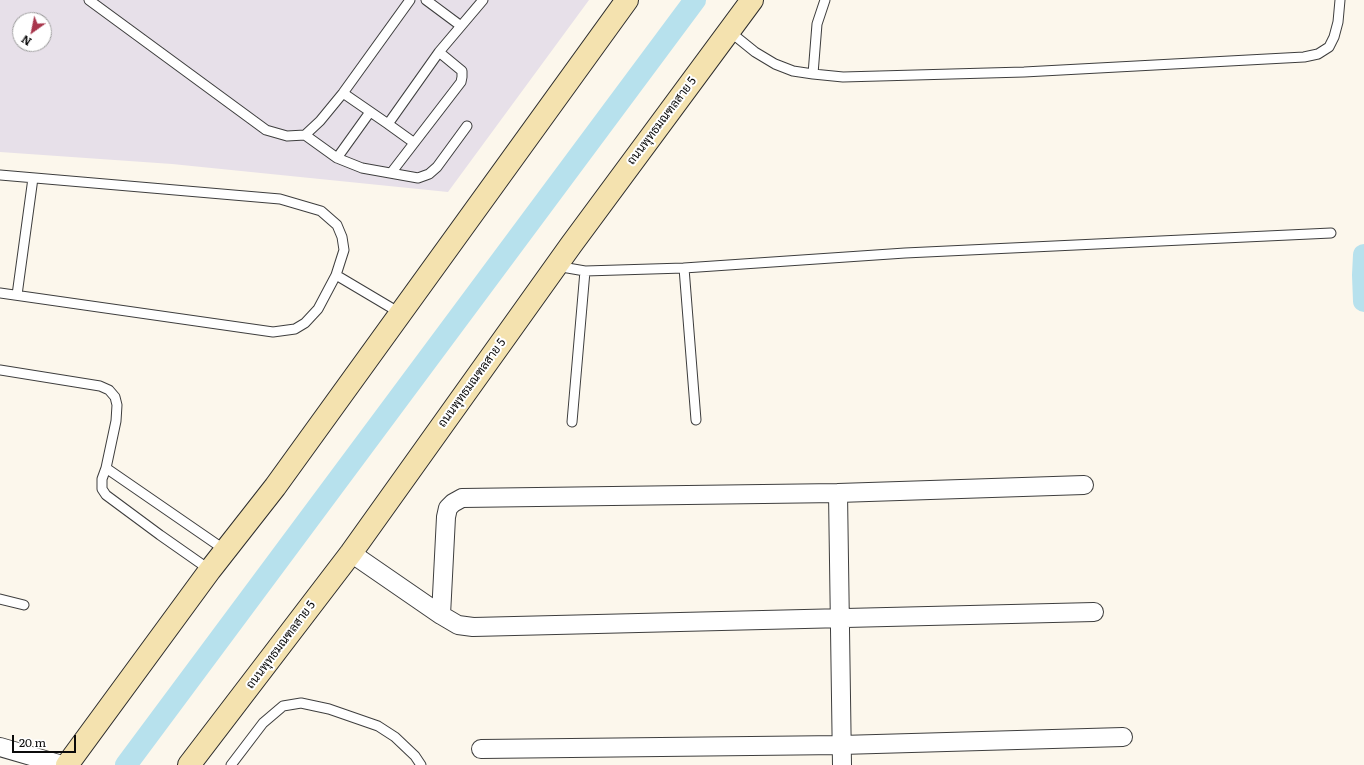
<!DOCTYPE html>
<meta charset="utf-8">
<style>
body{margin:0}
#map{position:relative;width:1364px;height:765px;overflow:hidden;background:#fcf7ec;font-family:Literata,serif}
canvas{display:block}
.north{position:absolute;left:12px;top:12px;width:40px;height:40px;box-sizing:border-box;background:#fff;border:1px solid #9d9d9d;border-radius:50%;rotate:213deg;font-size:11px;font-weight:700;line-height:16px;text-align:center;color:#0b0b0b}
.north::after{content:'';display:block;margin:auto;width:14px;height:18px;background:#a8364c;clip-path:polygon(50% 0,100% 100%,50% 72%,0 100%)}
.scale{position:absolute;left:12px;top:735px;width:64px;height:18px;box-sizing:border-box;border:2px solid #0b0b0b;border-top:0;padding-left:5px;font-size:12px;line-height:14px;white-space:nowrap;color:#0b0b0b;-webkit-text-stroke:3px #fff;paint-order:stroke}
</style>
<div id="map">
<canvas width="1364" height="765"></canvas>
<div class="north">N</div>
<div class="scale">20 m</div>
</div>
<script>
const context = document.querySelector('canvas').getContext('2d');
context.lineJoin = 'round';
function fillPath(path, color) {
  context.fillStyle = color;
  context.fill(path, 'evenodd');
}
function toPath(rows) {
  const path = new Path2D();
  for (const r of rows) {
    path.moveTo(r[0], r[1]);
    for (let i = 2; i < r.length; i += 2) path.lineTo(r[i], r[i + 1]);
  }
  return path;
}
function strokePath(path, color, width, dash) {
  context.strokeStyle = color;
  context.lineWidth = width;
  context.lineCap = dash ? 'butt' : 'round';
  context.setLineDash(dash || []);
  context.stroke(path);
}
function label(font, color, halo, rows, align = 'center') {
  context.font = font + ' Literata,Sarabun,serif';
  context.lineWidth = 4;
  context.setLineDash([]);
  context.textBaseline = 'middle';
  context.strokeStyle = halo;
  context.fillStyle = color;
  for (const [text, x, y, turn = 0] of rows) {
    context.save();
    context.translate(x, y);
    context.rotate((+turn || 0) * Math.PI / 180);
    context.textAlign = isNaN(turn) ? turn : align;
    if (halo) context.strokeText(text, 0, 0);
    context.fillText(text, 0, 0);
    context.restore();
  }
}
fillPath(toPath([
 [0,0,589,0,448,192,172,164,0,152],
 [20,20,44,20,44,44,20,44]
]), '#e7e0e9');
strokePath(toPath([
 [1364,255,1363,275,1364,301],
 [126,765,695,0]
]), '#b7e1ed', 22);
const lane = toPath([
 [89,0,266,130,287,136,305,135,320,121,343,93,410,0],
 [426,0,461,26],
 [729,31,755,52,775,64,793,71,813,74,843,77,1024,72,1304,57,1318,54,1329,47,1334,37,1338,22,1340,0],
 [813,74,817,24,825,0],
 [343,93,388,124,439,52,483,0],
 [388,124,413,142],
 [305,135,337,158,362,168,418,178,429,174,437,167,467,126],
 [337,158,370,112],
 [391,173,461,82,462,77,462,71,439,52],
 [0,175,280,199,321,211,337,225,342,237,344,250,336,275,400,313],
 [556,266,585,271,684,268,905,253,1331,233],
 [684,268,696,420],
 [0,293,273,332,295,329,305,323,318,309,336,275],
 [17,295,33,178],
 [0,370,100,386,109,390,115,397,117,405,116,421,106,468,225,550],
 [572,422,585,271],
 [106,468,102,479,102,489,106,495,160,535,210,570],
 [0,599,24,605],
 [231,765,263,723,283,706,301,703,329,709,378,726,395,737,415,756,421,765]
]);
const street = toPath([
 [838,493,1084,485],
 [351,553,441,615,458,625,473,627,1094,612],
 [441,615,446,517,448,508,453,503,462,498,838,493,842,765],
 [0,747,62,765],
 [481,749,841,745,1123,737]
]);
const secondary = toPath([
 [67,765,210,570,275,487,627,0],
 [189,765,351,553,571,245,752,0]
]);
strokePath(lane, '#3e3e3e', 11);
strokePath(street, '#3e3e3e', 20);
strokePath(secondary, '#2d2d2d', 24);
strokePath(lane, '#fff', 9);
strokePath(street, '#fff', 18);
strokePath(secondary, '#f4e2af', 22);
label('12px', '#0b0b0b', '#fff', [
 ["ถนนพุทธมณฑลสาย 5",662,121,-53],
 ["ถนนพุทธมณฑลสาย 5",472,383,-54],
 ["ถนนพุทธมณฑลสาย 5",281,645,-53]
]);
</script>
